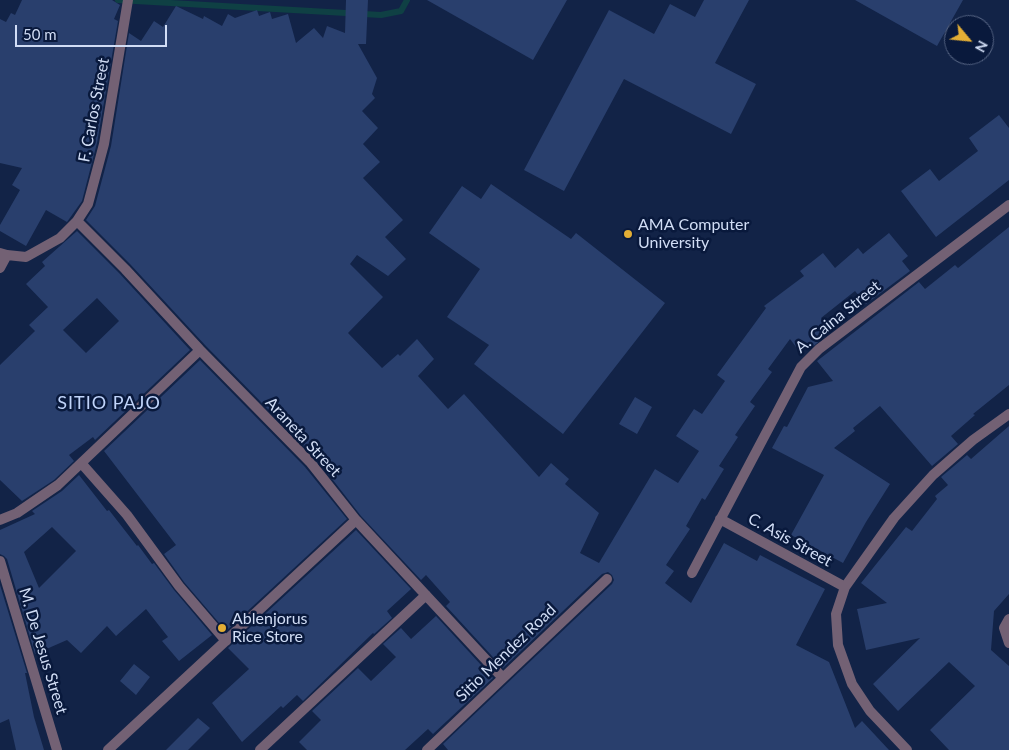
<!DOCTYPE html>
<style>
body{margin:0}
#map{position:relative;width:1009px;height:750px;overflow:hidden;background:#122347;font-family:Lato,sans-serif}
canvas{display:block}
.north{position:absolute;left:944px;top:15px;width:50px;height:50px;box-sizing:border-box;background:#09193c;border:1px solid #596786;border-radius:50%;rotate:118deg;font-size:14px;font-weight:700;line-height:20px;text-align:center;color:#d1ddf5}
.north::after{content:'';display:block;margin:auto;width:18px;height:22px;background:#e3ae35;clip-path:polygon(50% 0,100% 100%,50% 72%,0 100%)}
.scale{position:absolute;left:15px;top:25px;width:152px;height:22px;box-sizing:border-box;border:2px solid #d1ddf5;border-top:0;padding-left:6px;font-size:15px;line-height:18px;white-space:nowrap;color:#d1ddf5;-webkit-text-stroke:4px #09193c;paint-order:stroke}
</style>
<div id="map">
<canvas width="1009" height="750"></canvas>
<div class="north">N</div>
<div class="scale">50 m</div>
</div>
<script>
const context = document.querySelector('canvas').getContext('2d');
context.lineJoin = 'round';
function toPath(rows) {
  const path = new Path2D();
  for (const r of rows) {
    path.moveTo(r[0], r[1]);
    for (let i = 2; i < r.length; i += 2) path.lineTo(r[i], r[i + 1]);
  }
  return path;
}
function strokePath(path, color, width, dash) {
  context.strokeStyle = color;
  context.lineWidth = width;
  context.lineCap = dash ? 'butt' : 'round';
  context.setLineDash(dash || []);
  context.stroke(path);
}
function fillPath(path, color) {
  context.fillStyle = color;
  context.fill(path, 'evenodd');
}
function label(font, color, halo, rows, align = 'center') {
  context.font = font + ' Lato,sans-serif';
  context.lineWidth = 5;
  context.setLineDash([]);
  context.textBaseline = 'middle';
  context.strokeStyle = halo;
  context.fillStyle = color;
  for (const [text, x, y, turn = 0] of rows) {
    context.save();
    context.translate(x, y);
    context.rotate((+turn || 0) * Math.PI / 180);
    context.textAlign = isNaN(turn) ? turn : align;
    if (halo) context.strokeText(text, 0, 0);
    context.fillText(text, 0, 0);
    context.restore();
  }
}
strokePath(toPath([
 [118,0,381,15,401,11,407,0]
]), '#0f4044', 6);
fillPath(toPath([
 [22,0,112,0,120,5,114,19,118,21,97,143,82,201,67,222,46,210,26,246,0,231,0,225,20,190,12,185,22,168,0,163,0,19,6,22,11,13,15,15],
 [346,0,368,0,366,44,358,44,377,78,372,94,375,98,362,111,378,128,363,144,380,162,363,178,403,220,385,237,406,259,388,276,357,255,350,264,383,297,348,333,382,368,398,354,400,356,417,339,434,359,418,376,448,409,464,394,539,477,551,463,569,479,565,484,599,513,580,553,599,563,655,469,678,483,699,451,676,436,694,409,702,414,725,381,717,375,766,308,764,306,804,276,800,271,823,253,835,268,858,248,863,254,889,233,908,256,902,261,910,271,866,304,855,291,821,318,831,331,809,350,802,342,796,347,790,339,768,369,772,372,750,402,755,406,735,435,738,437,719,466,724,469,705,500,702,498,686,526,690,529,666,565,674,571,665,583,691,603,724,543,757,561,760,555,825,589,796,645,829,662,855,728,862,721,889,750,448,750,443,744,612,584,614,580,612,575,608,572,602,574,503,668,446,606,450,602,426,575,421,580,361,516,315,457,205,345,130,264,86,220,95,206,111,146,129,33,141,41,154,21,163,27,176,6,203,19,204,16,222,26,228,14,235,18,257,10,259,16,270,12,272,19,288,14,296,43,314,28,323,38,327,26,345,33],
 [427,0,567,0,533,60],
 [704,0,749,0,715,63,756,84,731,134,624,79,564,191,524,170,609,10,654,34,670,4,695,17],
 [855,0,963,0,937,46],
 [999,115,1009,128,1009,180,936,237,901,191,930,169,939,181,978,151,969,138],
 [491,184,571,239,576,233,665,303,563,434,474,364,489,345,447,317,480,269,429,233,462,186,481,199],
 [1009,227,1009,385,973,414,975,415,951,436,958,444,932,466,880,406,853,428,855,431,834,448,890,484,866,522,843,563,791,535,824,475,772,448,784,426,787,427,808,387,833,381,817,361,919,282,925,289,955,265,958,268],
 [77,231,120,274,190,350,95,440,93,437,69,455,74,461,54,480,22,501,0,480,0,365,35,331,29,325,48,307,26,284,45,266,42,262],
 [97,298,119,321,86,353,63,330],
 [200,360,305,467,347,519,226,631,184,582,164,554,176,545,104,451],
 [635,397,652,407,637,434,619,424],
 [1009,426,1009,594,994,611,991,650,1009,666,1009,750,949,750,930,730,975,686,949,662,898,711,873,684,920,638,866,650,857,609,887,603,861,583,906,527,912,531,937,499,935,496,948,485,941,477,967,455,971,459],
 [79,475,107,511,109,510,137,546,138,545,152,564,154,563,174,590,212,635,179,661,162,641,168,637,146,609,116,636,107,626,81,653,67,640,35,654,7,559,4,556,0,554,0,530,35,514,32,511,62,491],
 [52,527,76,551,39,588,24,552],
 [356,530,411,589,387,611,392,618,374,634,373,633,303,701,297,695,283,708,281,706,242,742,212,703,249,669,228,648],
 [0,585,27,673,25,673,34,717,44,750,16,750,9,719,0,723],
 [436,616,493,678,433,734,428,729,405,750,307,750,299,742,321,720,312,711,358,668,371,681,396,657,383,644,401,628,411,639],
 [134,664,150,677,136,695,120,681],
 [198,718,210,728,188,750,166,750]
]), '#293f6d');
strokePath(toPath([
 [77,221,125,269,200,350,310,462,356,520,502,677],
 [0,253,7,255,26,257,60,238,77,221,88,204,104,144,128,0],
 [0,268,7,255],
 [82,464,127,515,179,586,226,641],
 [720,519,845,587],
 [0,520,17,513,58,485,200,350],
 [0,561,57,750],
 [692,573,801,367,819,349,1009,205],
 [1009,619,1004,628,1009,643],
 [108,750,356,520],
 [260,750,426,595],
 [427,750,607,579],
 [907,750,870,711,852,684,838,645,836,614,845,587,894,518,933,475,973,440,1009,414]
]), '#736174', 10);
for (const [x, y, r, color] of [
 [628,234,5,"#e3ae35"],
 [222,628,5,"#e3ae35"]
]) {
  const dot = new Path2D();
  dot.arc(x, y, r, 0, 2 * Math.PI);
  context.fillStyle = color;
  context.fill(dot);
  strokePath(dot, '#09193c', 2);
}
label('16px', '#d1ddf5', '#09193c', [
 ["F. Carlos Street",94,110,-79],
 ["A. Caina Street",838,317,-39],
 ["Araneta Street",303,437,47],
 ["C. Asis Street",790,540,29],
 ["M. De Jesus Street",43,651,73],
 ["Sitio Mendez Road",506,653,-44]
]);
label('16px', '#d1ddf5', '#09193c', [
 ["AMA Computer",638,225],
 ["University",638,243],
 ["Ablenjorus",232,619],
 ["Rice Store",232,637]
], 'left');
context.letterSpacing = '1px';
label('18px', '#c0d4fa', '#09193c', [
 ["SITIO PAJO",109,403]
]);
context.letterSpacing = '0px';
</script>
